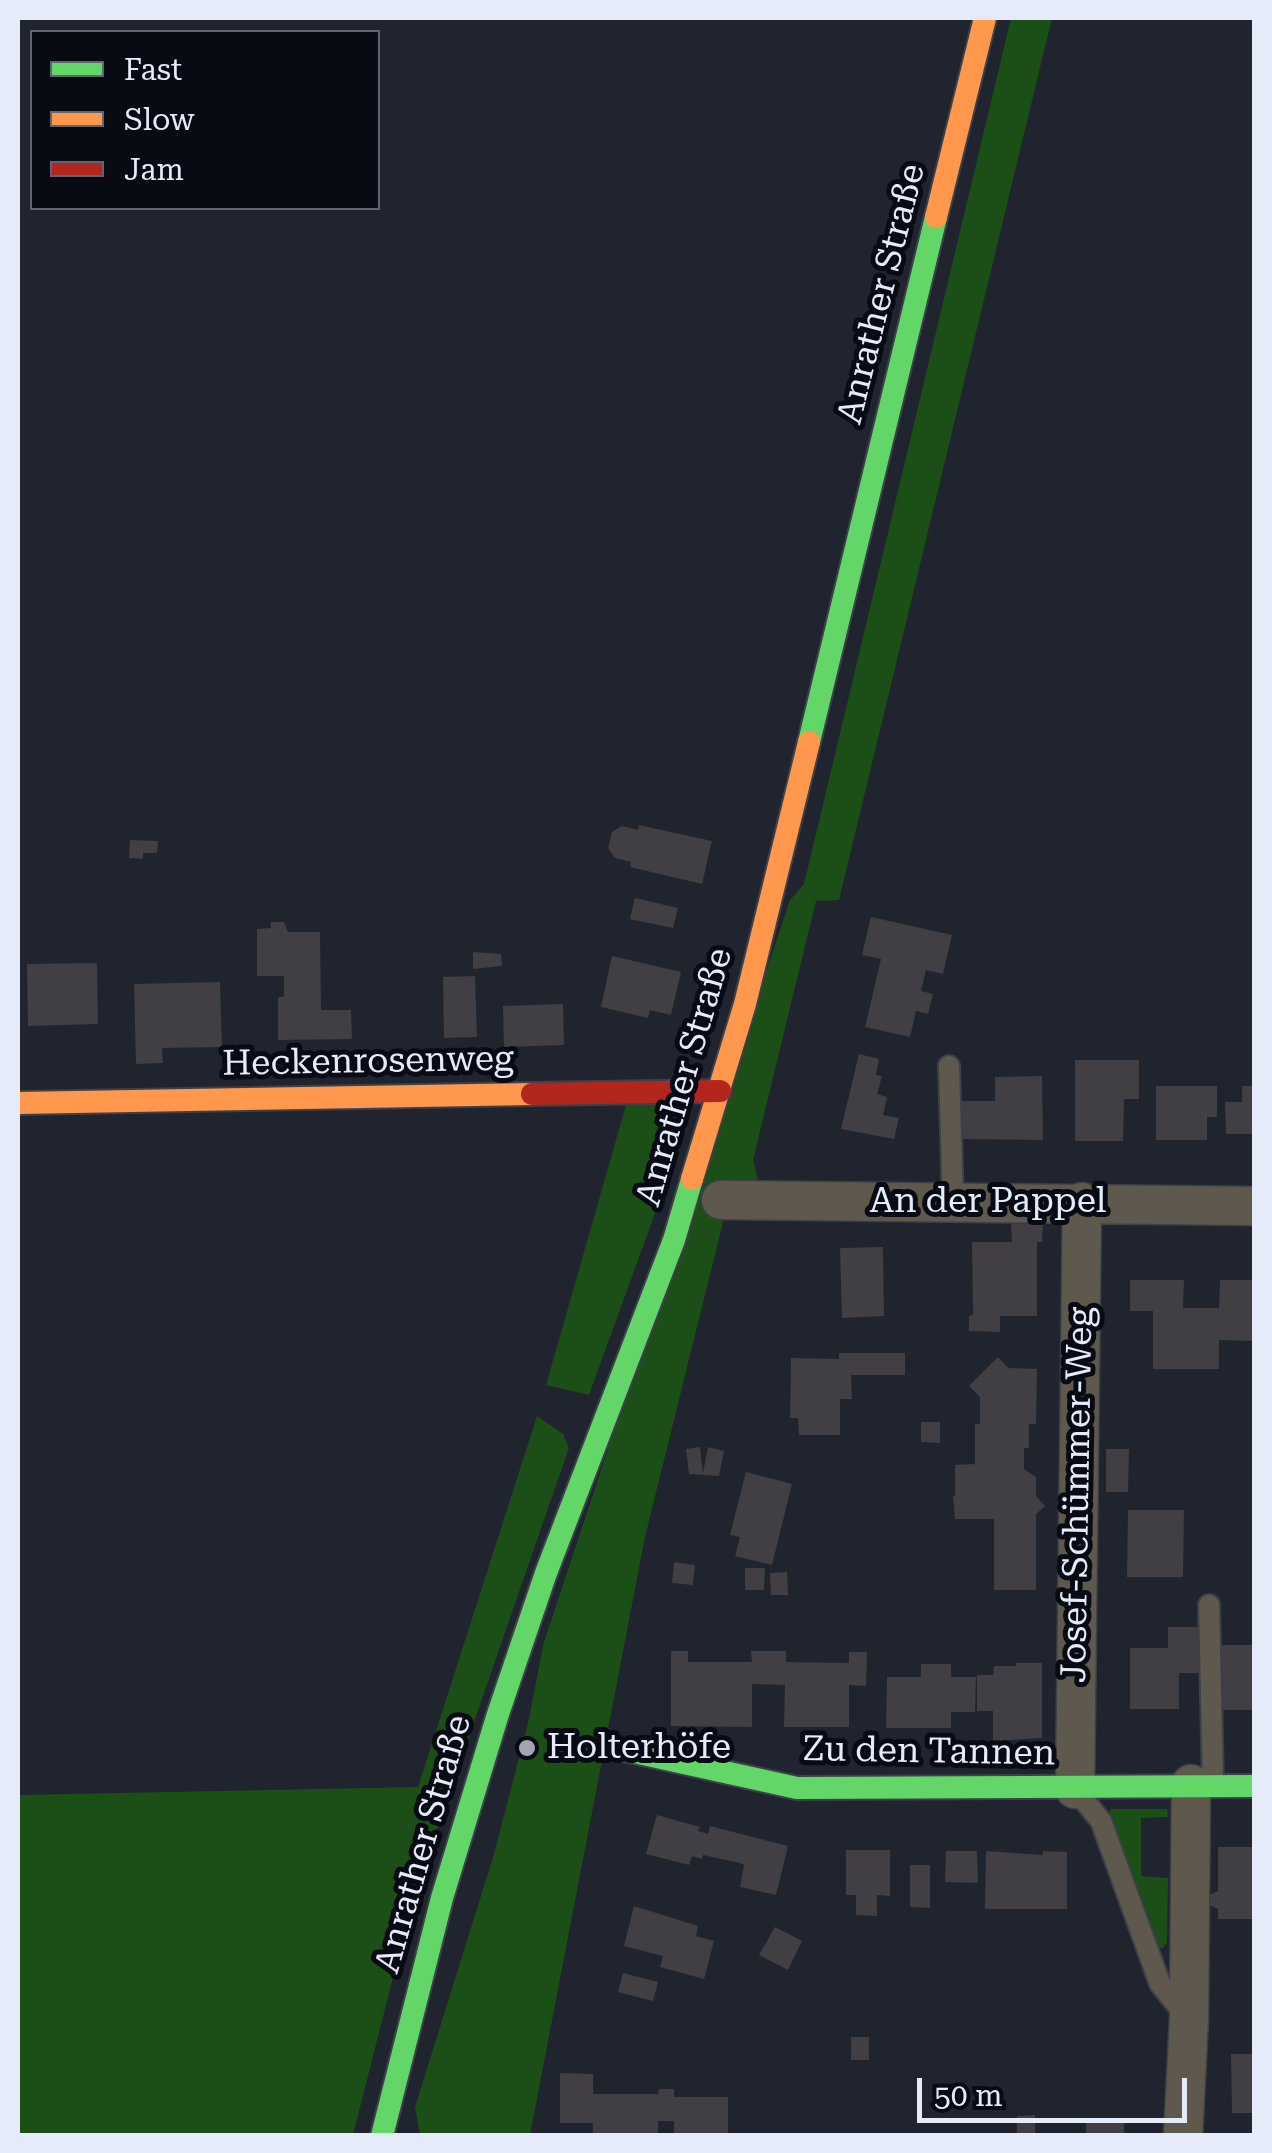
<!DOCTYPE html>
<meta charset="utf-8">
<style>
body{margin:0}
#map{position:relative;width:1272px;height:2153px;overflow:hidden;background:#1f242e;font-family:"Roboto Serif",serif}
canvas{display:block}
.frame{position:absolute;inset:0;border:20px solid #e5ebf8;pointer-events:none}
.legend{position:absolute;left:30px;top:30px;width:350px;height:180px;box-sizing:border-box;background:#080b13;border:2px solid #60656f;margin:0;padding:12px 18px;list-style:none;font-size:30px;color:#e5ebf8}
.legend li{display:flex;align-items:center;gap:20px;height:50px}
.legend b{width:50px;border:2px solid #60656f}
.scale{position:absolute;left:917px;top:2078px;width:270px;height:45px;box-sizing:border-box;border:5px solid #e5ebf8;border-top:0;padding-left:12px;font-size:30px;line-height:35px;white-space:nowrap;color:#e5ebf8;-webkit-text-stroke:8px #080b13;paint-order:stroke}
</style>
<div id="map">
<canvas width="1272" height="2153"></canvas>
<div class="frame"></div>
<ul class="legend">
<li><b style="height:12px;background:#63d668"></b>Fast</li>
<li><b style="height:12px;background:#ff974d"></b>Slow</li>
<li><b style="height:12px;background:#b3261e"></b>Jam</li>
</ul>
<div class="scale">50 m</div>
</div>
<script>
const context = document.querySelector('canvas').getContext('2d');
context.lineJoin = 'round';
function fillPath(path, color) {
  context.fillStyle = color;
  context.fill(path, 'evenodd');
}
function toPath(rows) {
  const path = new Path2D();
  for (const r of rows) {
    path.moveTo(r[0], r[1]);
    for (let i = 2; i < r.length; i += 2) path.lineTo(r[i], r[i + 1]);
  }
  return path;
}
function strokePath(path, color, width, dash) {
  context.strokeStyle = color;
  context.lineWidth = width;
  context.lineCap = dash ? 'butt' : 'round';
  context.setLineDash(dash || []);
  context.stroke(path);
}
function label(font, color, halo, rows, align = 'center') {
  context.font = font + ' "Roboto Serif",serif';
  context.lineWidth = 10;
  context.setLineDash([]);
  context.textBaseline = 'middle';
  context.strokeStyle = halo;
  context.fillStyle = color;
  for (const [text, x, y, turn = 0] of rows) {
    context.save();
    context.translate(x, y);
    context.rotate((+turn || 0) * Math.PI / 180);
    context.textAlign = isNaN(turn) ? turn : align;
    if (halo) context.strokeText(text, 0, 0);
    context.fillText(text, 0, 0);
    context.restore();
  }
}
fillPath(toPath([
 [1011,18,1052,18,839,900,816,901,753,1160,759,1184,726,1210,645,1537,530,2135,420,2135,415,2107,494,1854,528,1723,544,1642,790,900,804,884],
 [672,1104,685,1131,589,1395,546,1385,626,1105],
 [537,1416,563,1434,569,1448,414,1895,353,2135,18,2135,18,1795,418,1787],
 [1110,1809,1167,1809,1168,1817,1141,1818,1141,1876,1168,1878,1167,1943,1162,1949,1155,1946,1139,1892,1109,1819]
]), '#1c4e17');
fillPath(toPath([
 [639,825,712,841,702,884,630,867,631,862,615,858,608,848,612,832,622,826,638,830],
 [130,840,158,841,157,853,143,853,143,859,129,858],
 [635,898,678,908,673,928,630,919],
 [871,917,952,935,943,974,926,970,921,991,933,994,928,1014,916,1011,910,1037,865,1027,881,959,862,955],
 [271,922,284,922,288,932,320,932,321,1010,351,1010,352,1039,278,1040,278,997,284,997,284,976,257,976,257,929,271,928],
 [473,952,501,954,502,966,473,969],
 [612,956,681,972,671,1015,650,1010,648,1018,601,1007],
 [97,963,98,1024,28,1026,27,964],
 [475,976,477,1037,444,1038,443,977],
 [220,982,222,1047,162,1048,163,1063,136,1064,134,984],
 [563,1004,564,1045,504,1047,503,1006],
 [859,1054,879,1059,876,1075,882,1076,877,1094,887,1097,883,1115,899,1118,894,1139,841,1129],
 [1075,1060,1139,1060,1139,1099,1124,1099,1123,1141,1075,1141],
 [1042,1076,1043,1140,962,1139,962,1101,995,1101,995,1077],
 [1156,1086,1217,1086,1217,1117,1207,1117,1207,1140,1156,1140],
 [1242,1086,1254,1086,1254,1134,1226,1134,1225,1102,1242,1102],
 [1011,1224,1043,1224,1042,1242,1037,1242,1037,1316,1000,1316,1000,1332,969,1331,969,1316,973,1315,972,1242,1012,1242],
 [883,1247,884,1316,842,1318,840,1248],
 [1130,1280,1184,1280,1183,1308,1219,1308,1220,1280,1254,1280,1254,1341,1219,1340,1219,1369,1153,1369,1153,1311,1130,1311],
 [839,1353,905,1353,905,1375,851,1375,852,1399,840,1399,840,1435,799,1435,798,1418,790,1418,791,1358,839,1359],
 [998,1357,1008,1368,1037,1369,1036,1424,1029,1424,1029,1448,1024,1448,1024,1469,1036,1477,1036,1496,1045,1506,1036,1514,1036,1590,994,1590,994,1519,955,1519,953,1496,955,1496,955,1465,975,1464,975,1424,980,1424,980,1397,969,1386],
 [921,1422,940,1422,940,1443,921,1442],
 [700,1447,703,1473,708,1447,724,1451,719,1476,689,1474,686,1449],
 [1106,1449,1129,1449,1128,1492,1106,1492],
 [746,1472,792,1484,772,1565,735,1556,740,1537,730,1535],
 [1128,1510,1184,1510,1183,1577,1127,1577],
 [674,1562,695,1565,693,1585,672,1583],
 [745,1568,765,1568,764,1590,745,1590],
 [787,1572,788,1595,771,1595,770,1573],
 [1168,1627,1201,1627,1201,1673,1179,1673,1179,1709,1130,1709,1130,1648,1168,1648],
 [1217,1645,1254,1645,1254,1710,1217,1710],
 [671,1651,688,1651,688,1662,752,1662,751,1651,786,1651,786,1662,849,1663,849,1652,867,1652,866,1686,849,1685,849,1727,784,1727,785,1685,752,1684,752,1727,671,1726],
 [1016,1663,1042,1663,1042,1738,993,1741,993,1711,977,1711,977,1675,993,1675,994,1666,1016,1666],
 [921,1664,951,1664,951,1677,976,1677,975,1712,951,1712,951,1728,886,1728,887,1677,921,1677],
 [657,1815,700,1827,698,1831,708,1834,710,1826,788,1846,776,1895,740,1887,744,1865,740,1863,703,1855,702,1859,692,1856,689,1865,646,1854],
 [1218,1847,1254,1847,1254,1919,1218,1919,1218,1909,1209,1905,1209,1895,1218,1891],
 [846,1850,890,1850,890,1896,877,1895,877,1916,856,1915,856,1895,846,1895],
 [946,1851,977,1851,978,1883,945,1882],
 [986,1851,1043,1855,1043,1851,1067,1852,1067,1909,985,1909],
 [910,1865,930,1865,930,1908,910,1907],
 [634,1906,698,1926,696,1936,714,1941,704,1979,660,1967,663,1956,624,1946],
 [775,1927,802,1941,788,1970,759,1955],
 [623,1973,658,1982,653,2001,618,1992],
 [851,2037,869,2037,869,2060,851,2060],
 [1231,2054,1254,2054,1254,2113,1232,2113],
 [560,2073,593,2074,593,2094,658,2094,659,2089,674,2089,674,2097,728,2097,728,2136,674,2136,674,2121,658,2121,658,2136,593,2136,593,2123,560,2123],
 [1035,2115,1035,2136,1017,2136,1017,2116],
 [1086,2118,1124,2118,1124,2136,1086,2136]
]), '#413f43');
const lane = toPath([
 [949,1066,953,1203],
 [1209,1605,1213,1783],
 [1079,1794,1101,1821,1160,1984,1187,2017]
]);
const street = toPath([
 [721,1200,1254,1206],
 [1075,1789,1082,1202],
 [1183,2136,1189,2019,1191,1784]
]);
const fast = toPath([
 [809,742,936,217],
 [607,1746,797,1788,1254,1786],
 [382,2136,442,1898,498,1714,546,1573,674,1240,692,1179]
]);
const slow = toPath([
 [936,217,985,18],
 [18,1103,532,1094],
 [692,1179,745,1004,809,742]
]);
const jam = toPath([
 [532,1094,720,1091]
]);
strokePath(lane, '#3c4149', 24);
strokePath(street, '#3c4149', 41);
strokePath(fast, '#3c4149', 26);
strokePath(slow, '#3c4149', 26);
strokePath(jam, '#3c4149', 26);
strokePath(lane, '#5e594c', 20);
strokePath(street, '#5e594c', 38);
strokePath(fast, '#63d668', 22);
strokePath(slow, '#ff974d', 22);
strokePath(jam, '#b3261e', 22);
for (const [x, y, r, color] of [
 [527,1748,10,"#a0a5b1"]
]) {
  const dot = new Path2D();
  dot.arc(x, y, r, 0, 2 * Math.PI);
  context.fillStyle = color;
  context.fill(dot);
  strokePath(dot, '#080b13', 4);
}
label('35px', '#e5ebf8', '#080b13', [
 ["Anrather Straße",882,294,-76],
 ["Heckenrosenweg",368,1062,-1],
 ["Anrather Straße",685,1077,-74],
 ["An der Pappel",988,1202],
 ["Josef-Schümmer-Weg",1078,1495,-89],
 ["Zu den Tannen",929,1752,1],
 ["Anrather Straße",424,1844,-74]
]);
label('35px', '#e5ebf8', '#080b13', [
 ["Holterhöfe",547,1748]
], 'left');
</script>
